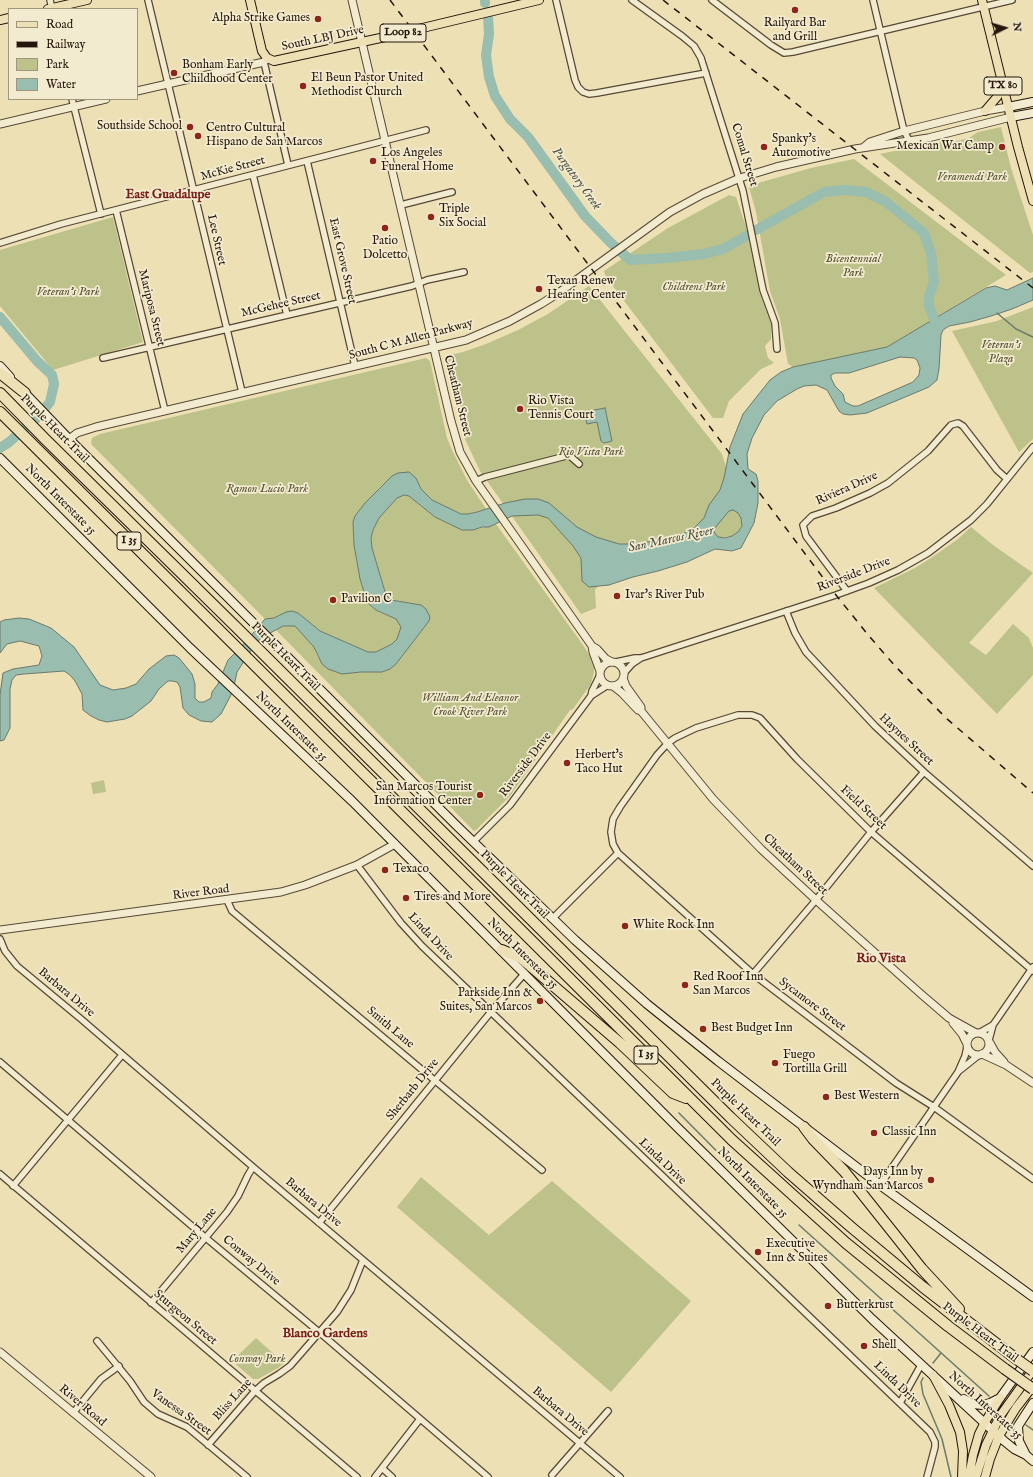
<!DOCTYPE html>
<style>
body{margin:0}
#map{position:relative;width:1033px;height:1477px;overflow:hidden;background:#ede0b5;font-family:"IM FELL English",serif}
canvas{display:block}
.legend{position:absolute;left:8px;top:8px;width:130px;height:92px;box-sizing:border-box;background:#f3ebcf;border:1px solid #a09680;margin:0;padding:5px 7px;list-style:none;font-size:12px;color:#24160a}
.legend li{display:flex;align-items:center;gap:8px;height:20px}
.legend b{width:20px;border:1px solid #a09680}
.north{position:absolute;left:985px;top:8px;width:40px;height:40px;-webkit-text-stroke:3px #f3ebcf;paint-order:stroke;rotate:85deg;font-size:11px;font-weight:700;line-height:16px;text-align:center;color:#24160a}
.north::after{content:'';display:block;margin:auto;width:14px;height:18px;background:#24160a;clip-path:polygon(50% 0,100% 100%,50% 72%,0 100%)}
</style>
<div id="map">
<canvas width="1033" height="1477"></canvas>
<ul class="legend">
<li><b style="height:5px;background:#ede0b5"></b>Road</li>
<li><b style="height:5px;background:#24160a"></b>Railway</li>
<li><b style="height:11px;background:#bdc18a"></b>Park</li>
<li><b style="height:11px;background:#99bdae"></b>Water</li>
</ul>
<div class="north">N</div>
</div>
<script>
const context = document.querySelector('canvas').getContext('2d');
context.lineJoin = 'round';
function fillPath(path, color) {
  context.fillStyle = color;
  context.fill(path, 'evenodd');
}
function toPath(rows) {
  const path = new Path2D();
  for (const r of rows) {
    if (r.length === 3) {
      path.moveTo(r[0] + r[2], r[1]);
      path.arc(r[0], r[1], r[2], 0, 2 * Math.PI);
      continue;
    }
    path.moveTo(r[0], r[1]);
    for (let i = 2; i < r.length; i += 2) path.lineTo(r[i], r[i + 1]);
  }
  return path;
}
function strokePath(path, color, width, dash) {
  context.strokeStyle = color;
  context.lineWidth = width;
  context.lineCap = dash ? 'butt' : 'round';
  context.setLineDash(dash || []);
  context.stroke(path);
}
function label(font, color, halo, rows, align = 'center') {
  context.font = font + ' "IM FELL English",serif';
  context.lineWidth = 3.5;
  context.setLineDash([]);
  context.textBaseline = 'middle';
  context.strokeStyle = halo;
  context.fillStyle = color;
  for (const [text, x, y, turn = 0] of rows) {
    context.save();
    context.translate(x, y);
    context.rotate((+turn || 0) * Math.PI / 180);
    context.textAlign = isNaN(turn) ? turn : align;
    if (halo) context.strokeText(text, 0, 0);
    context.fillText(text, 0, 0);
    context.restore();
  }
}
fillPath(toPath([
 [1001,127,1011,168,1033,235,1033,272,1030,273,880,154,939,142,957,141,969,138,978,132],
 [854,159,1006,275,887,347,793,367,788,364,780,319,770,291,756,212,749,187,751,185,811,168],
 [729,195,736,197,746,227,759,291,771,324,771,339,765,346,768,358,774,363,761,369,729,401,723,418,713,418,606,277,604,271,668,228],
 [113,217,143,342,53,370,0,306,0,250],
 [589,286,722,454,742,518,742,525,738,532,732,536,624,553,595,590,596,608,581,614,480,471,464,437,445,359,446,356,463,352,486,344,518,330,548,314],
 [1033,307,1033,439,1019,452,952,331,997,321],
 [426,358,430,361,447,438,452,450,467,480,486,509,468,514,461,514,432,500,421,489,416,478,392,476,378,489,355,516,353,522,354,545,360,579,365,595,369,604,376,610,396,619,401,627,397,639,392,644,376,652,368,652,320,631,298,613,286,612,274,618,265,619,91,444,92,438,100,434],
 [404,495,409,496,435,517,462,530,473,530,496,524,585,648,592,659,594,666,594,672,591,684,573,709,570,710,510,796,476,830,474,831,275,629,283,626,295,626,314,647,318,657,342,674,361,672,396,664,429,621,430,617,421,605,391,600,386,595,372,548,371,538,373,530,379,518,397,498],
 [971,527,993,545,1033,573,969,643,986,655,1013,624,1029,638,1033,648,1033,675,997,714,874,588,915,568,931,558,958,539],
 [104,780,106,792,93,794,91,783],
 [421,1177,489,1235,552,1181,691,1301,611,1392,397,1207],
 [256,1338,284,1363,278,1368,258,1379,253,1379,232,1361]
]), '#bdc18a');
const water = toPath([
 [1033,278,1033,300,1012,309,991,316,970,322,949,326,943,330,941,335,939,369,937,380,929,387,867,413,850,415,843,414,839,411,827,390,816,385,804,386,797,389,777,401,764,415,752,438,747,454,748,469,756,474,758,481,758,503,754,523,741,548,732,551,715,549,687,562,658,571,633,577,609,585,589,587,582,581,581,558,573,546,548,518,538,515,512,516,489,527,482,527,473,530,462,530,435,517,409,496,404,495,397,498,379,518,373,530,371,538,372,548,386,595,391,600,421,605,426,609,430,617,429,621,396,664,390,669,382,672,361,672,342,674,328,669,322,664,314,647,295,626,283,626,261,638,252,649,237,672,233,691,221,714,212,722,201,721,189,715,183,708,180,687,177,682,172,681,168,681,159,689,151,701,132,716,125,719,107,722,99,720,91,716,83,710,82,694,75,681,70,675,64,671,24,674,16,675,12,680,10,689,10,728,4,740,0,741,0,695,3,673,13,669,39,665,42,656,39,646,20,641,7,644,0,653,0,622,4,620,19,618,29,619,51,628,74,647,100,685,113,690,126,688,136,684,149,669,166,656,174,655,179,658,192,674,195,684,195,698,199,702,204,702,211,698,212,692,218,684,228,660,241,647,265,619,274,618,286,612,292,611,298,613,320,631,368,652,376,652,392,644,397,639,401,627,396,619,376,610,369,604,365,595,360,579,354,545,353,522,355,516,365,503,392,476,398,473,409,472,416,478,421,489,432,500,461,514,468,514,477,512,505,503,525,499,538,499,549,503,577,527,596,537,619,544,634,544,649,542,680,535,692,530,704,518,709,505,720,490,724,478,730,447,743,414,770,380,781,372,793,367,887,347,986,288,995,286,1007,290,1033,278],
 [900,357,914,358,917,360,920,368,919,375,913,382,858,406,853,406,845,402,843,394,835,386,831,378,831,375,835,373,849,373,900,357],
 [733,510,738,513,741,518,742,526,738,532,732,536,725,538,718,537,714,532,714,529,729,511,733,510],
 [605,408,612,441,604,443,601,441,597,422,587,424,584,412,605,408]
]);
fillPath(water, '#99bdae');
strokePath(water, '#6a7a6c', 1);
strokePath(toPath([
 [997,313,1016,329,1033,337],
 [679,1113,773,1208],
 [799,1225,989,1396],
 [933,1363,941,1353],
 [923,1378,921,1382,923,1394,942,1439,951,1477],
 [1026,1425,1033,1430]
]), '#6a7a6c', 1.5);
strokePath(toPath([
 [485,0,485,3],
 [488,16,489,34,486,55,489,77,495,96,510,119,528,137,585,216,610,242,630,260,667,258,704,254,723,249,748,235],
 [756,230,824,192,844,190,866,192,886,202,924,233,931,253,934,282,929,296,929,306,936,324],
 [0,317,37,361,52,375,54,384,50,402,38,417,8,443,0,448]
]), '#99bdae', 10);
const minor = toPath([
 [50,0,52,9],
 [148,0,242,392],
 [556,0,575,80,578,87,583,92,589,94,597,93,706,73],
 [632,0,682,36,694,46,701,58,743,191,763,290,775,323,777,349],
 [712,0,771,45,784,53,793,52,1012,0],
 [873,0,904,131,909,140],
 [264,62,288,165],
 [72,99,101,214],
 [307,161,355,366],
 [253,175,287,315],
 [401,205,452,192],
 [116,210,165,411],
 [0,243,61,224,426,130],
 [103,358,412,286,427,280,464,272],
 [476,481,485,477,566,456,570,456,579,464],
 [847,591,806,536,803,525,812,516,836,508,870,493,888,483,928,451,951,425,958,423,963,426,997,470,1007,479],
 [786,611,795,633,806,652,875,726,924,772,1033,866],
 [616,662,635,658,641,658,836,595,869,583,898,570,928,553,971,520,987,504,1033,447],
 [624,673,632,664,641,658],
 [591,696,592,691,600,675],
 [473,842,510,805,591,696,608,685],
 [357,865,401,923,422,946,930,1432,935,1442,935,1447,927,1477],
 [227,900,232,911,542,1170],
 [552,919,618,853],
 [0,939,5,951,17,966,81,1019,253,1167,620,1477],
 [1033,971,871,832,797,759,760,718,752,715,738,715,696,728,675,738,668,743,657,755,620,807,613,819,611,832,613,844,618,853,753,974,896,1083,934,1107,1033,1179],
 [753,974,816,900,871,832,924,772],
 [979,1033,993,1025],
 [989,1040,993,1025,1033,967],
 [0,1062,206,1238,319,1332,488,1477],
 [959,1071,979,1055],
 [0,1174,357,1477],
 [880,1185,958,1072,965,1056,967,1047],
 [13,1186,122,1055],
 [319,1223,490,1013,525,973],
 [151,1303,227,1212,238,1196,248,1175,253,1167],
 [97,1341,130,1381,144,1402,158,1414,187,1427,247,1477],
 [900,1403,921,1365],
 [73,1413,101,1379,119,1366],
 [208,1445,255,1391,264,1383,279,1374,290,1366,337,1312,351,1290,363,1260],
 [382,1468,392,1477],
 [552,1475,608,1411],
 [375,1477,420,1419]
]);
const tertiary = toPath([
 [352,0,451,421,460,452,476,481,592,646,597,649,606,659,612,662],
 [137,91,264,62,267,58],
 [0,124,106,99],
 [864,147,870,142,904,131,985,111,1008,107],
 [69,439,77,433,96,427,466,340,510,321,541,304,557,294,670,212,703,194,740,178,776,167,855,149,928,138,1011,117],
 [592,646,593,652,600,671],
 [612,674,12],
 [623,678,626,686,641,707,641,711,713,799,761,849,816,900,921,994,949,1018,976,1033],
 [613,686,622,693,638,710,641,711],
 [0,930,281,892,305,885,357,865,395,844],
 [953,1023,962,1034,967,1044],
 [978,1044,11],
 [990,1043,995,1052,1004,1062],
 [982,1054,1006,1065,1033,1083],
 [0,1352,151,1477]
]);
const secondary = toPath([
 [1008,107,1033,102],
 [1011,117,1033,113],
 [0,366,10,377],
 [21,389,69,439,457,826,575,940,647,1004,718,1061,880,1185,1033,1297],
 [0,458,190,648,352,801,677,1127,873,1320,1003,1440,1014,1449,1026,1455,1033,1461],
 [964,1399,973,1404,982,1405,990,1403,1000,1398,1033,1352],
 [1026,1455,1019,1441,1018,1426,1033,1403]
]);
const primary = toPath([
 [250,0,262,51,267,58,274,61,385,37,539,0],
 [982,0,1018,147,1033,201],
 [48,9,87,0],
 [0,20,9,18],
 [985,111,997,97,1002,84],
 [933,1375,949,1405,960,1432,963,1451,962,1477],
 [969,1477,973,1455,979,1434,985,1422,1000,1398],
 [976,1477,986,1445,1000,1416,1033,1370],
 [985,1477,990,1459,999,1436,1016,1408,1033,1386]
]);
const motorway = toPath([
 [0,373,25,393],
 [0,393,45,439,234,625,731,1118,788,1172,851,1227,923,1287,1015,1358],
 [0,412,732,1140,846,1243,948,1326,1005,1369],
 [502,950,521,958,620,1043,673,1093,686,1098],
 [804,1127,813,1139,844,1171,922,1269,959,1309]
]);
strokePath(minor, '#564835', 8);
strokePath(tertiary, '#564835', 9);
strokePath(secondary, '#24160a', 10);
strokePath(primary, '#24160a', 10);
strokePath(motorway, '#24160a', 12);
strokePath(minor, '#f3ebcf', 5.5);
strokePath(tertiary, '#f3ebcf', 7);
strokePath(secondary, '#f3ebcf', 8);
strokePath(primary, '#ede0b5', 8);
strokePath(motorway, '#ede0b5', 10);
strokePath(toPath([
 [390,0,836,595,869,636,896,667,946,718,1033,793],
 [663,0,1033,288]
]), '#24160a', 1.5, [7, 7]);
const motorwayBridge = toPath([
 [1015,1358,1033,1371],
 [1005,1369,1033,1389]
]);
strokePath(motorwayBridge, '#24160a', 12, []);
strokePath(motorwayBridge, '#ede0b5', 10);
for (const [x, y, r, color] of [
 [795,10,4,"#8f2418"],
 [318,19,4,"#8f2418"],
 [174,73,4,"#8f2418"],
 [303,86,4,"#8f2418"],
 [190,127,4,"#8f2418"],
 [198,136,4,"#8f2418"],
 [764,147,4,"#8f2418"],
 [1002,147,4,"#8f2418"],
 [373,161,4,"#8f2418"],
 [431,217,4,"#8f2418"],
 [385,228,4,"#8f2418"],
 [539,289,4,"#8f2418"],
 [520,409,4,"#8f2418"],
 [617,596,4,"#8f2418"],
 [333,600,4,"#8f2418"],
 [567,763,4,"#8f2418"],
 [480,795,4,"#8f2418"],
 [385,870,4,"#8f2418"],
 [406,898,4,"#8f2418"],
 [625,926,4,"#8f2418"],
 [685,985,4,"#8f2418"],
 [540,1001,4,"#8f2418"],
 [703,1029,4,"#8f2418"],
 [775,1063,4,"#8f2418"],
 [826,1097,4,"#8f2418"],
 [874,1133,4,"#8f2418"],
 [931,1180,4,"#8f2418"],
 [758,1252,4,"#8f2418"],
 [828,1306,4,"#8f2418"],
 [864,1346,4,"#8f2418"]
]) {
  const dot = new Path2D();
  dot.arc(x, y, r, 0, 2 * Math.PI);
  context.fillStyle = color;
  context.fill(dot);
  strokePath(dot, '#f3ebcf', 1.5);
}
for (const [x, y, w] of [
 [403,33,46],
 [1003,86,38],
 [129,541,24],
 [646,1055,24]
]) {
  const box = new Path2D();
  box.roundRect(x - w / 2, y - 9, w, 18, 3);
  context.fillStyle = '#f3ebcf';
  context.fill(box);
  strokePath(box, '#24160a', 1);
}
label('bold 11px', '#24160a', null, [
 ["Loop 82",403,33],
 ["TX 80",1003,86],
 ["I 35",129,541],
 ["I 35",646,1055]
]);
label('12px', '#24160a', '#f3ebcf', [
 ["Alpha Strike Games",310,19,"right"],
 ["Railyard Bar",795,24,"center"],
 ["and Grill",795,38,"center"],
 ["Bonham Early",182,66],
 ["Childhood Center",182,80],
 ["El Beun Pastor United",311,79],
 ["Methodist Church",311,93],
 ["Southside School",182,127,"right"],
 ["Centro Cultural",206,129],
 ["Hispano de San Marcos",206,143],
 ["Spanky's",772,140],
 ["Automotive",772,154],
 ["Mexican War Camp",994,147,"right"],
 ["Los Angeles",381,154],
 ["Funeral Home",381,168],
 ["Triple",439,210],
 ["Six Social",439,224],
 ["Patio",385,242,"center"],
 ["Dolcetto",385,256,"center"],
 ["Texan Renew",547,282],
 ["Hearing Center",547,296],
 ["Rio Vista",528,402],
 ["Tennis Court",528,416],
 ["Ivar's River Pub",625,596],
 ["Pavilion C",341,600],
 ["Herbert's",575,756],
 ["Taco Hut",575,770],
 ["San Marcos Tourist",472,788,"right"],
 ["Information Center",472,802,"right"],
 ["Texaco",393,870],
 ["Tires and More",414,898],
 ["White Rock Inn",633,926],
 ["Red Roof Inn",693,978],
 ["San Marcos",693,992],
 ["Parkside Inn &",532,994,"right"],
 ["Suites, San Marcos",532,1008,"right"],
 ["Best Budget Inn",711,1029],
 ["Fuego",783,1056],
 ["Tortilla Grill",783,1070],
 ["Best Western",834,1097],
 ["Classic Inn",882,1133],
 ["Days Inn by",923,1173,"right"],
 ["Wyndham San Marcos",923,1187,"right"],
 ["Executive",766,1245],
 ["Inn & Suites",766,1259],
 ["Butterkrust",836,1306],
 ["Shell",872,1346]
], 'left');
label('12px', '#24160a', '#f3ebcf', [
 ["South LBJ Drive",323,39,-12],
 ["Comal Street",744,155,73],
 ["McKie Street",233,169,-15],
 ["Lee Street",216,240,77],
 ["East Grove Street",342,261,77],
 ["McGehee Street",281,305,-13],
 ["Mariposa Street",151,308,76],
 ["South C M Allen Parkway",411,340,-15],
 ["Cheatham Street",457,396,76],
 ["Purple Heart Trail",54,429,45],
 ["Riviera Drive",847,489,-24],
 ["North Interstate 35",60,500,45],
 ["Riverside Drive",854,575,-21],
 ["Purple Heart Trail",285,657,45],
 ["North Interstate 35",291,727,44],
 ["Haynes Street",906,740,43],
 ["Riverside Drive",526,765,-53],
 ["Field Street",863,808,43],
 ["Cheatham Street",795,865,43],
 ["Purple Heart Trail",514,885,45],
 ["River Road",201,893,-7],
 ["Linda Drive",430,937,47],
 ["North Interstate 35",522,954,45],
 ["Barbara Drive",66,993,40],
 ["Sycamore Street",812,1005,37],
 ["Smith Lane",390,1028,40],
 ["Sherbarb Drive",413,1090,-51],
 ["Purple Heart Trail",745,1113,44],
 ["Linda Drive",662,1162,44],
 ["North Interstate 35",752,1183,45],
 ["Barbara Drive",313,1203,40],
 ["Mary Lane",197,1231,-50],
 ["Conway Drive",251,1261,40],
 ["Sturgeon Street",185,1318,40],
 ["Purple Heart Trail",980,1333,37],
 ["Linda Drive",897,1385,44],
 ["Bliss Lane",233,1400,-48],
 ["River Road",82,1406,40],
 ["North Interstate 35",985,1406,42],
 ["Barbara Drive",560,1412,40],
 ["Vanessa Street",181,1413,35]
]);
label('italic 12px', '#5a5237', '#f3ebcf', [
 ["Veramendi Park",972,178],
 ["Bicentennial",853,260],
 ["Park",853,274],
 ["Childrens Park",694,288],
 ["Veteran's Park",68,293],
 ["Veteran's",1001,346],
 ["Plaza",1001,360],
 ["Rio Vista Park",591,453],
 ["Ramon Lucio Park",267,490],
 ["William And Eleanor",470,699],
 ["Crook River Park",470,713],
 ["Conway Park",257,1360]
]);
label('italic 13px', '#4d5043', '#f3ebcf', [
 ["Purgatory Creek",576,179,54],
 ["San Marcos River",671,540,-12]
]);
label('bold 13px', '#7a1f14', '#f3ebcf', [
 ["East Guadalupe",168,195],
 ["Rio Vista",881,959],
 ["Blanco Gardens",325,1334]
]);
</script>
